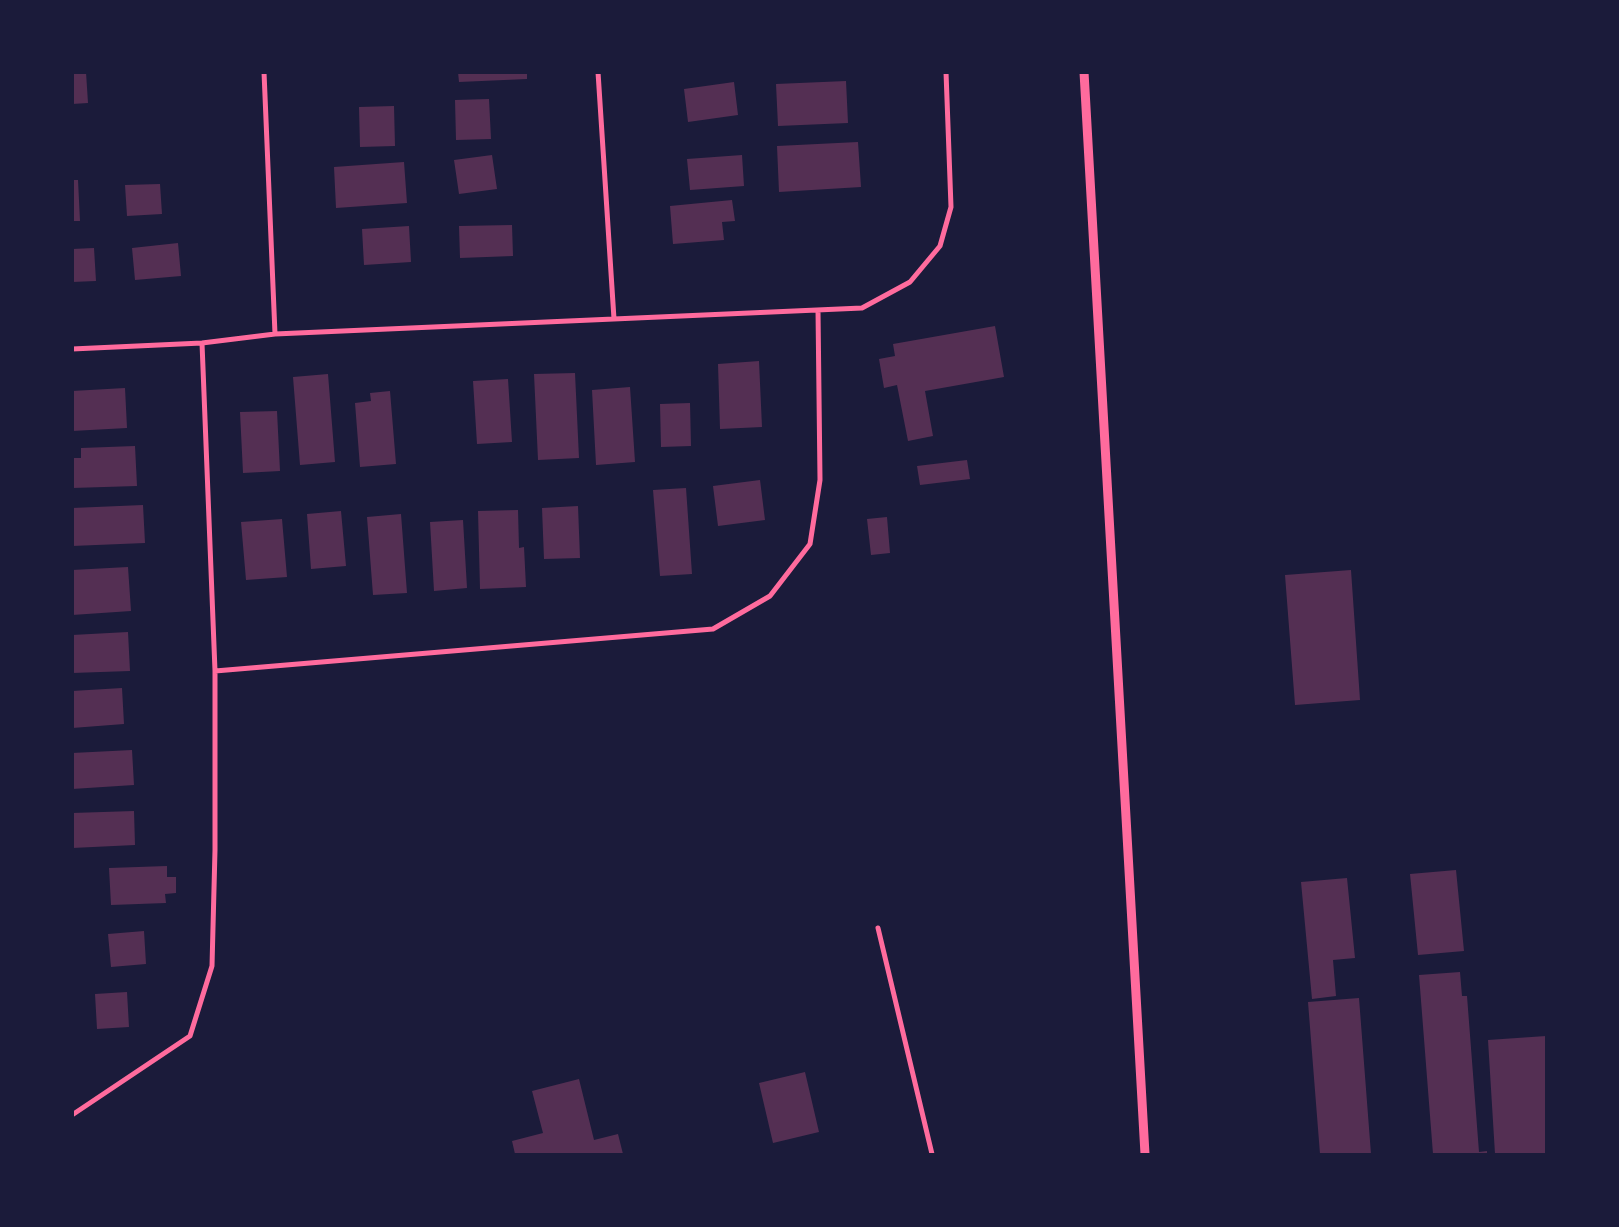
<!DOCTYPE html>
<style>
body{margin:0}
#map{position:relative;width:1619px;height:1227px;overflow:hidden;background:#1b1b3a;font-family:"Nunito Sans",sans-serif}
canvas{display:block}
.frame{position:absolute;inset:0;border:74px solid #1b1b3a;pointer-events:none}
</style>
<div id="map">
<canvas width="1619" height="1227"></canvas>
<div class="frame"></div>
</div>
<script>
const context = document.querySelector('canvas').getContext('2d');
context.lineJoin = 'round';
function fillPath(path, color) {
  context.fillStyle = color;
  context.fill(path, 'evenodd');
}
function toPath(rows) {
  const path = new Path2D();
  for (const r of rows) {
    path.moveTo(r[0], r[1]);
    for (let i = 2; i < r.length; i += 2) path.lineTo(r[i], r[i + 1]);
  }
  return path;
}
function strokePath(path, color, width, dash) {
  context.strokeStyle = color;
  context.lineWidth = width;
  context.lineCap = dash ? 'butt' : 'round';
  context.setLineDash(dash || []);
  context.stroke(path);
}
fillPath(toPath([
 [72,72,86,72,88,103,72,104],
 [458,72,527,72,527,79,459,82],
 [846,81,848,123,778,126,776,84],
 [734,82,738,115,688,122,684,89],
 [489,99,491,139,456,140,455,100],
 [394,106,395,146,360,147,359,107],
 [858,142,861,187,779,192,777,146],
 [492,155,497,189,459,194,454,160],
 [742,155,744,186,690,190,687,159],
 [404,162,407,203,336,208,334,167],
 [72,180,78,180,80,221,72,221],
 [160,184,162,214,127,216,125,185],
 [732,200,735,221,722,222,724,240,673,244,670,206],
 [512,225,513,256,460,258,459,226],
 [409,226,411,262,364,265,362,229],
 [178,243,181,276,135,280,132,248],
 [94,248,96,281,72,282,72,249],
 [995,326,1004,377,925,391,933,436,908,441,897,385,884,388,879,359,895,356,893,344],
 [759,361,762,427,720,429,718,364],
 [575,373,579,458,538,460,534,374],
 [328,374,335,462,300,465,293,377],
 [508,379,512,442,477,444,473,381],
 [630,387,635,462,596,465,592,390],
 [125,388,127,428,72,431,72,391],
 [390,391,396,464,360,467,355,403,371,401,370,393],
 [690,403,691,446,661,447,660,404],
 [277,411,280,471,243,473,240,412],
 [135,446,137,486,72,488,72,458,81,458,81,448],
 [967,460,970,479,920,485,917,466],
 [760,480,765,520,718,526,713,486],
 [686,488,692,574,660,576,653,490],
 [143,505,145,543,72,546,72,508],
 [578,506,580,558,544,559,542,508],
 [518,510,519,548,524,547,526,587,480,589,478,511],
 [341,511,346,566,311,569,307,514],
 [401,514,407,593,373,595,367,517],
 [887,517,890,553,871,555,867,519],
 [282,519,287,577,246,580,241,522],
 [463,520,467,588,434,591,430,522],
 [128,567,131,611,72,615,72,570],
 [1351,570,1360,700,1295,705,1285,575],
 [128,632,130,671,72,673,72,635],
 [122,688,124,724,72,728,72,691],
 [132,750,134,785,72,789,72,753],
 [134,811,135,845,72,848,72,813],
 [167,866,167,877,176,877,176,893,165,894,166,903,111,905,109,868],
 [1456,870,1464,951,1418,955,1410,874],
 [1347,878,1355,958,1333,960,1336,996,1312,999,1301,882],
 [144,931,146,964,111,967,108,934],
 [1460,972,1462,996,1467,996,1479,1152,1487,1151,1487,1154,1433,1154,1419,975],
 [127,992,129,1027,97,1029,95,994],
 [1359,998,1371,1154,1320,1154,1308,1002],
 [1546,1036,1546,1154,1495,1154,1488,1040],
 [805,1072,819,1132,773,1143,759,1083],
 [579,1079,594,1140,618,1134,623,1154,515,1154,512,1141,543,1133,532,1091]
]), '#542f53');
strokePath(toPath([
 [264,72,275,334],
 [598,72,614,319],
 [202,343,215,671,713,629,770,596,810,544,820,480,818,310],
 [72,349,202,343,275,334,862,308,910,282,940,246,951,207,946,72],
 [878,928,932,1154],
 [72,1115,190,1036,212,966,215,850,215,671]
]), '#ff6b9d', 5);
strokePath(toPath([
 [1084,72,1145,1154]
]), '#ff6b9d', 9);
</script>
